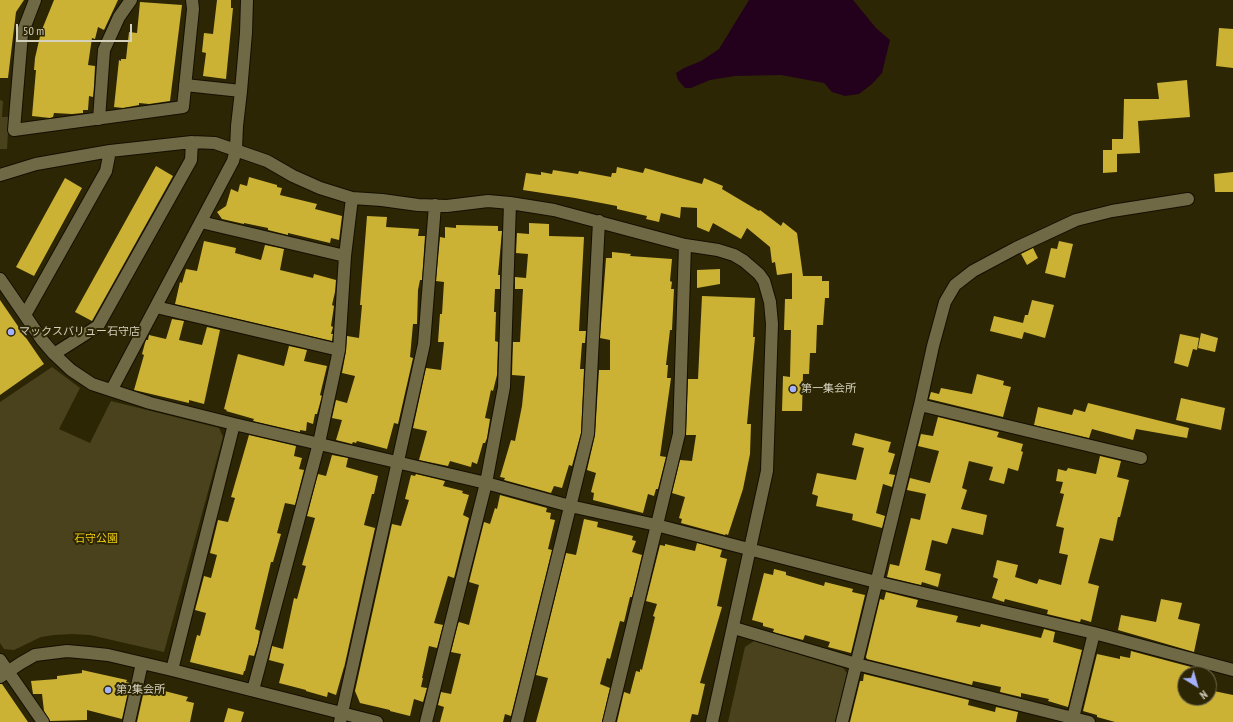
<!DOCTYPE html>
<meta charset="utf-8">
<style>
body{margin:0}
#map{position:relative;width:1233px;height:722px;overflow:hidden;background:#2d2604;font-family:"PT Sans Narrow",sans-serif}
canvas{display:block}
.north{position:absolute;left:1177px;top:666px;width:40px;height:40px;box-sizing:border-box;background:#2d2604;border:1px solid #706a4f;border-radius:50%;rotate:143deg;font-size:11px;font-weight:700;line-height:16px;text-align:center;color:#d5d1bf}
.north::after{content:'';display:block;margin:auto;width:14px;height:18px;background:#a6b1fc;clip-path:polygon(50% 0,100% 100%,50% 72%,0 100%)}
.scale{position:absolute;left:16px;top:24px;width:116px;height:18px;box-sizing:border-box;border:2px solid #d5d1bf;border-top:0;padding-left:5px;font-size:12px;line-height:14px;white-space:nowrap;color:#d5d1bf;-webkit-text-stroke:3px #2d2604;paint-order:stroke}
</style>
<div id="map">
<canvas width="1233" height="722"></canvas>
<div class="north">N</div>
<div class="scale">50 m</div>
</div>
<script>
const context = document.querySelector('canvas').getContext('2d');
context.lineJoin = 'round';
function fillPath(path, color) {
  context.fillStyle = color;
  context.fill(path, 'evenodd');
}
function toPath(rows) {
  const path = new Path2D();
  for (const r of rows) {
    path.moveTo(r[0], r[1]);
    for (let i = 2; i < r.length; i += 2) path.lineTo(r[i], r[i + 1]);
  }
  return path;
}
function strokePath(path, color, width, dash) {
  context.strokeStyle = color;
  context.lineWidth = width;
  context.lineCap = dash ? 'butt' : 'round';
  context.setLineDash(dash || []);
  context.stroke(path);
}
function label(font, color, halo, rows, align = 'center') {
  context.font = font + ' "PT Sans Narrow","Noto Sans JP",sans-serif';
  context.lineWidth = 4;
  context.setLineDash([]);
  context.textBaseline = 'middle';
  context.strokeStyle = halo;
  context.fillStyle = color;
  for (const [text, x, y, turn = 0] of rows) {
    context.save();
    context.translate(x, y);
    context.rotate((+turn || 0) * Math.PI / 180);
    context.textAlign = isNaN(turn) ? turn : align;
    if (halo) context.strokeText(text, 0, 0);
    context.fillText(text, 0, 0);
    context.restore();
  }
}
fillPath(toPath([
 [0,100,3,101,2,117,9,117,7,149,0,149],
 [52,367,80,388,59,429,90,443,111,401,219,428,223,437,164,652,90,635,72,634,54,635,41,637,14,650,4,649,0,643,0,402],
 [754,641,843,668,847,673,835,722,728,722,745,647]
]), '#4a421d');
fillPath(toPath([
 [749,0,853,0,876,28,890,40,882,73,872,84,859,94,845,96,832,92,824,83,781,75,735,76,710,80,691,88,685,88,678,80,676,73,684,68,701,61,719,49]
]), '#23001c');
fillPath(toPath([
 [0,0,24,0,16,12,8,78,0,78],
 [54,0,118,0,104,30,98,27,95,39,92,38,88,65,95,66,94,86,93,97,89,96,88,110,83,110,83,113,72,114,54,113,53,117,50,118,32,116,36,70,34,70,35,58,41,32],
 [217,0,231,0,231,8,233,8,226,79,203,76,206,53,202,52,204,33,213,34],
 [140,2,182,5,170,101,149,104,139,103,139,105,123,108,114,107,119,60,121,61,121,59,126,59,129,32,137,33],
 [1219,28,1233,29,1233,68,1216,66],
 [1187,80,1190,117,1138,121,1140,153,1117,154,1117,172,1103,173,1103,150,1112,150,1112,139,1123,139,1124,99,1159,99,1157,83],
 [156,166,173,176,92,321,75,312],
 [617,167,643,173,645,168,702,184,704,178,723,186,722,189,759,211,760,210,781,226,783,222,797,233,803,276,822,276,822,281,829,281,829,298,825,298,823,325,817,325,816,353,810,353,809,374,803,374,802,411,782,411,783,376,790,377,791,330,784,330,785,299,792,299,792,273,777,275,775,262,772,263,770,247,747,228,741,239,713,223,709,232,697,227,697,208,681,207,680,218,661,213,659,222,646,219,647,216,617,209,617,206,575,198,523,190,526,173,541,175,541,172,552,174,553,170,578,174,579,171,611,177,612,173,616,173],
 [1233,172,1233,192,1215,192,1214,174],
 [249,177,277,185,277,187,282,188,280,195,317,204,315,209,342,216,339,240,331,238,330,243,288,233,288,235,268,230,268,228,244,223,244,224,222,219,217,212,226,206,231,189,238,192,240,184,247,186],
 [65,178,82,188,34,276,16,267],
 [367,216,387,217,386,227,419,229,418,236,425,236,422,280,420,280,418,290,417,324,413,324,410,357,413,358,398,424,394,423,387,449,357,441,356,443,353,442,352,444,336,440,342,420,332,418,336,400,347,403,355,376,342,373,346,351,347,336,359,338,362,305,360,305],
 [529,223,549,224,549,236,584,237,579,331,586,331,585,343,582,343,580,369,584,369,581,433,572,466,569,465,562,488,554,486,551,493,504,480,505,478,500,477,511,440,515,441,522,406,525,376,512,375,513,342,520,342,523,289,515,289,515,277,526,278,528,254,516,253,517,233,529,234],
 [456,225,498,226,498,231,502,231,498,275,500,275,500,289,495,289,494,312,496,312,495,341,498,342,497,375,493,391,491,390,485,418,490,419,487,438,485,443,483,443,477,464,472,462,471,467,450,461,448,466,419,460,427,431,413,428,426,368,441,370,444,342,438,342,440,314,442,314,444,282,436,281,440,237,445,238,445,227,456,228],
 [204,241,236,248,235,253,261,260,265,245,284,249,280,270,313,278,314,274,336,280,335,292,332,305,334,306,331,326,333,327,331,334,333,334,332,341,175,304,180,282,182,283,186,269,197,271],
 [1059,241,1073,244,1065,278,1045,273,1051,248,1057,249],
 [1033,248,1038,258,1027,265,1021,254],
 [612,252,631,254,630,256,672,259,670,281,672,282,671,289,674,289,672,330,670,330,666,365,668,365,667,378,671,378,660,456,666,457,658,489,656,489,654,496,648,494,643,513,593,500,594,493,591,492,596,473,587,470,595,435,599,370,610,370,610,340,600,338,606,258,612,258],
 [720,269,720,284,697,288,697,270],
 [702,296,755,298,753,337,755,337,747,424,751,424,750,454,743,489,728,535,726,534,725,535,681,523,682,519,679,518,685,497,672,493,680,460,692,461,696,435,686,435,688,379,698,379],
 [0,300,44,364,0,395],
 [1032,300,1054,305,1045,338,1024,332,1022,339,990,331,994,316,1023,323,1025,315,1028,315],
 [172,319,184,321,179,340,202,345,207,327,220,330,204,404,189,400,189,403,134,390,144,355,142,354,145,343,146,340,148,340,149,335,166,339],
 [1201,333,1218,338,1215,352,1198,348],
 [1180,334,1199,338,1197,350,1193,349,1188,367,1174,363],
 [289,346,307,350,304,361,327,366,320,395,322,396,317,414,315,414,313,424,307,422,306,431,300,430,300,432,253,421,254,419,226,411,227,410,224,409,238,354,284,366],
 [977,374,1004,381,1003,385,1011,387,1003,417,929,399,931,392,939,394,941,388,972,394],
 [1181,398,1225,408,1221,430,1176,420],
 [1088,403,1189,428,1187,438,1136,429,1133,440,1092,429,1089,438,1034,425,1038,407,1072,415,1074,409,1085,412],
 [938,417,999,432,997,437,1023,444,1021,451,1023,452,1018,471,1008,468,1004,484,989,480,993,467,969,461,962,488,967,490,961,509,987,515,983,535,952,528,947,544,932,540,925,570,941,574,938,587,922,582,921,585,887,577,890,564,899,566,911,518,920,520,926,494,907,490,910,478,930,483,939,451,918,446,921,434,933,436],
 [855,433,891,442,888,452,895,454,889,474,895,475,892,487,883,484,876,513,885,516,882,528,852,520,853,514,816,506,818,496,812,494,817,473,856,480,864,448,852,445],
 [249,435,296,446,294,456,302,458,299,469,304,470,295,505,285,503,277,533,281,534,273,562,271,562,255,629,260,631,258,643,254,656,249,655,245,671,244,671,243,675,190,662,197,635,200,636,206,613,195,610,204,576,211,578,217,555,210,553,218,520,228,522,235,498,231,497],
 [332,455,348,458,346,467,378,476,374,494,372,494,364,525,375,528,344,668,344,667,336,695,328,692,327,697,306,691,306,690,279,683,284,664,269,660,272,646,283,649,294,598,297,599,306,566,302,565,315,518,307,516,318,474,326,476],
 [1100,456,1121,461,1117,477,1129,480,1120,517,1118,517,1113,541,1100,538,1088,583,1099,586,1091,622,1081,619,1080,622,1047,614,1048,610,1005,599,1004,602,992,598,998,579,993,577,997,560,1018,565,1015,577,1037,584,1039,579,1061,585,1068,555,1059,553,1064,528,1056,526,1064,494,1060,493,1063,482,1056,481,1058,469,1066,471,1067,470,1068,468,1096,474],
 [416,474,445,481,443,486,463,491,462,493,469,495,463,515,469,518,454,578,448,576,434,623,443,625,437,648,429,646,422,678,423,678,421,687,427,688,423,702,414,699,410,716,390,711,390,710,360,703,355,691,392,524,401,526,409,500,405,499,411,475,415,476],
 [500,495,547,508,546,512,551,513,550,519,555,520,548,549,552,550,511,716,505,714,503,722,440,722,444,707,438,705,441,692,451,694,461,654,451,652,458,624,459,622,469,625,479,585,469,582,484,522,490,524,495,508,497,509],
 [584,519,598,522,597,527,633,536,632,540,636,541,632,552,642,555,632,597,630,597,624,622,620,621,610,659,607,658,600,684,610,688,602,722,536,722,548,678,536,675,566,553,576,555],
 [697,543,722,550,720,557,727,559,717,606,722,607,700,683,705,684,698,715,692,714,690,722,617,722,624,692,630,694,636,671,640,672,640,669,642,670,655,617,653,616,657,604,646,601,660,545,665,546,665,544,695,551],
 [774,569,786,572,786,575,824,586,825,582,853,589,852,592,865,595,851,653,828,647,830,642,805,635,803,640,773,632,774,629,763,626,763,623,752,620,764,573,773,575],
 [886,592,918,600,916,607,958,616,956,622,980,627,981,624,1041,638,1044,629,1055,632,1053,642,1082,650,1068,707,1048,701,1049,699,1021,693,1021,697,1000,692,1001,687,973,681,972,685,867,659,866,657,880,599,884,600],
 [1161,599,1182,603,1178,619,1200,624,1194,652,1118,630,1121,615,1156,622],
 [1131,651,1191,667,1189,674,1185,674,1185,698,1209,698,1209,690,1233,695,1233,722,1115,722,1097,717,1097,715,1083,711,1097,654,1120,659,1120,656,1130,658],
 [82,670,127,680,126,682,130,683,122,719,87,710,87,720,50,721,44,711,42,694,33,694,31,681,57,679,57,676,82,673],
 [864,674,969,700,968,705,995,712,996,707,1018,712,1016,722,850,722,860,681,863,681],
 [0,684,2,684,28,722,0,722],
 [145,686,188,697,186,701,194,703,190,722,137,722],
 [228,708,244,712,241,722,224,722]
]), '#ccb234');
const minor = toPath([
 [35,0,22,34,14,130,183,107,193,9,192,0],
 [185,85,241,91],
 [99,119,104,50,119,17,131,0],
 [0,175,36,164,110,151,192,142,215,143,267,161,293,176,320,188,352,198,382,200,418,205,447,206,488,201,510,203,554,210,685,245,718,250,734,255,744,261,759,274,764,281,770,302,772,324,767,471,712,722],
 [201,222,345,256],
 [0,279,42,340,54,354,71,370,92,384,150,403,234,424,486,483,570,506,656,525,876,582,1094,633,1233,670],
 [156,307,339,350],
 [25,315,106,171,110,151],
 [54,354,98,326,191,160,192,142],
 [112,389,233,161,236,149,237,126,241,91,246,33,247,0],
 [920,405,1141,458],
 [734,628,856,664,1089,722],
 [0,660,43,722],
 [172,670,234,424],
 [0,677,21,663,35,655,67,651,89,653,108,655,172,670,377,722],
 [253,690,319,443,339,350,345,256,352,198],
 [129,722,142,663],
 [340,722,424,344,435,205],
 [426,722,486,483,504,387,510,203],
 [517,722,588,434,599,221],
 [609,722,679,434,685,245],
 [842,722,920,405,933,346,945,302,955,285,973,271,1016,248,1076,220,1112,211,1188,199],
 [1072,722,1094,633]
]);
strokePath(minor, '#140f00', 14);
strokePath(minor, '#706946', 12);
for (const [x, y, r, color] of [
 [11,332,4,"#a6b1fc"],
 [793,389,4,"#a6b1fc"],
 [108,690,4,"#a6b1fc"]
]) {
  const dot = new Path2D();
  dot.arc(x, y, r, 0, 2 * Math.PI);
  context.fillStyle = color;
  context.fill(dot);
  strokePath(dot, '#2d2604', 1.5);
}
label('11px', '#d5d1bf', '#2d2604', [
 ["マックスバリュー石守店",19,332],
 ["第一集会所",801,389],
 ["第2集会所",116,690]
], 'left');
label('11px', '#eccc17', '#2d2604', [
 ["石守公園",96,539]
]);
</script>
